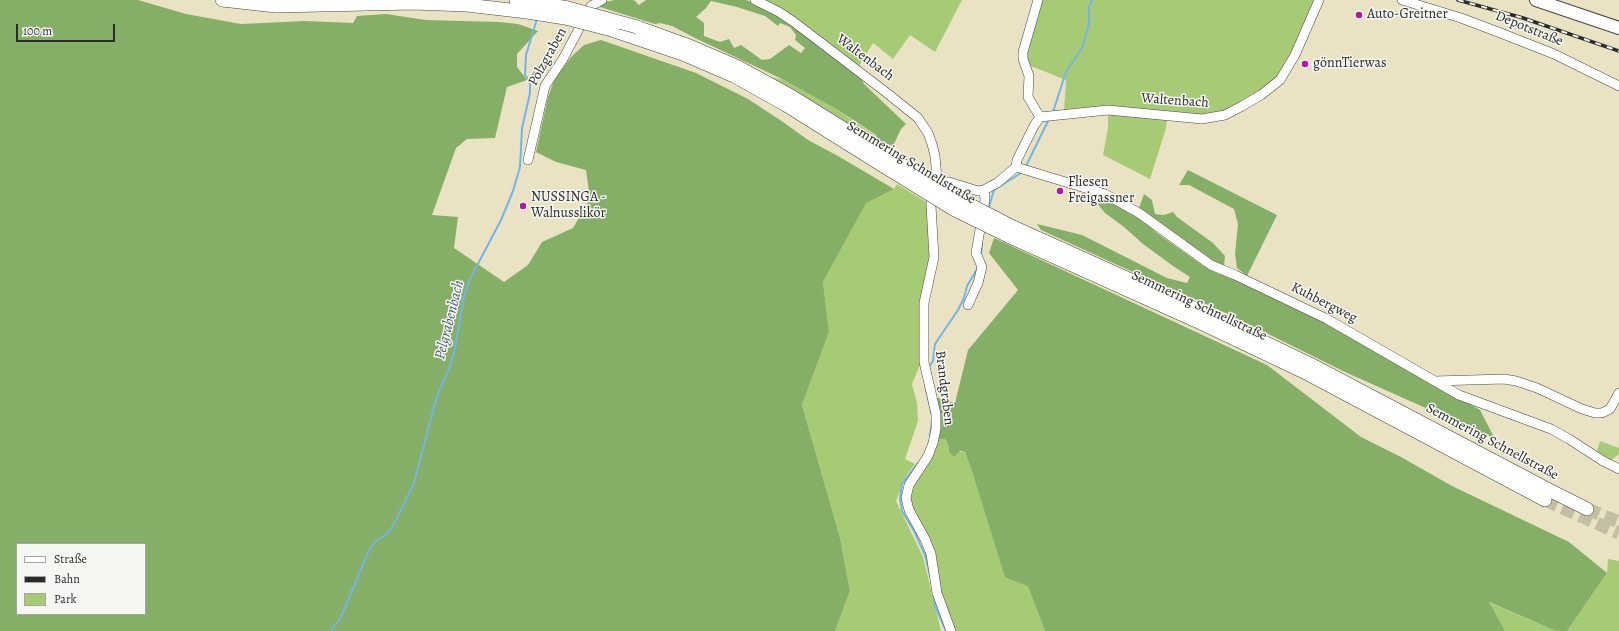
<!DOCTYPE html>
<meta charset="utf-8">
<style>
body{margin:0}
#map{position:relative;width:1619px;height:631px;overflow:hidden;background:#eae3c3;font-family:Alegreya,serif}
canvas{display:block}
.legend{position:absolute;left:16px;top:543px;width:130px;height:72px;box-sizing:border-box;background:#f6f6f2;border:1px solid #a5a5a2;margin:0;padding:5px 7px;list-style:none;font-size:12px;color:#2b2b2b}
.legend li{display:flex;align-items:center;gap:8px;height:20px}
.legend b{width:20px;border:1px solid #a5a5a2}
.scale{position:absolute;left:16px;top:24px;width:99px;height:18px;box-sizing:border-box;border:2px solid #2b2b2b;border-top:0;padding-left:5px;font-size:12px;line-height:14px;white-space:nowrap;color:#2b2b2b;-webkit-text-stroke:3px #f6f6f2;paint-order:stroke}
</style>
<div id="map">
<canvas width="1619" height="631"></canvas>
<ul class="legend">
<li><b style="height:5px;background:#fff"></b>Straße</li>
<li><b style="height:5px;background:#2b2b2b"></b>Bahn</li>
<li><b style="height:11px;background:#a7cb75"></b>Park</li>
</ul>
<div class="scale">100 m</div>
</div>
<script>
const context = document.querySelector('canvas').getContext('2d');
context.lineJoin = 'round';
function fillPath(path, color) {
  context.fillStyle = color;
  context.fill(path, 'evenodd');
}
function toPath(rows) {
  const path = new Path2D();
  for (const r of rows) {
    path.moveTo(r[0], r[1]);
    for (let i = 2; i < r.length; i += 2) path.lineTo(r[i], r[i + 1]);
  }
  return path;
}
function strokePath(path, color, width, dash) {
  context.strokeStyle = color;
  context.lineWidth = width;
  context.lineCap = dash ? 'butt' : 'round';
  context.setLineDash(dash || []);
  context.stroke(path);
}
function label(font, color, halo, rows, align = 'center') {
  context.font = font + ' Alegreya,serif';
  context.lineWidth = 3;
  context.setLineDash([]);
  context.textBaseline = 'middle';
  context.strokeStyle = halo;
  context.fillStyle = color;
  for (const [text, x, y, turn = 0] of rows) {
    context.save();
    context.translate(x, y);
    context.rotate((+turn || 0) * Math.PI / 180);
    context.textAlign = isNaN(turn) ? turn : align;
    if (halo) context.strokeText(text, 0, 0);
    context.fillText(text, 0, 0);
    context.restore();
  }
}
fillPath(toPath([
 [761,0,962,0,935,52,910,35,893,59,873,43,858,68],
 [1040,0,1317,0,1294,52,1279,77,1238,106,1210,115,1064,111,1066,80,1031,66,1028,64,1025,53],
 [772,77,784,80,836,109,876,136,881,144],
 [1108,113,1167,119,1166,128,1150,179,1103,155,1108,128],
 [897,184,928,203,932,245,922,360,912,384,917,403,918,421,905,459,915,464,907,475,896,501,923,557,941,631,835,631,850,591,840,538,802,405,829,332,823,282,866,202,894,189],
 [939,439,945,439,948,444,949,452,965,452,973,474,1028,585,1045,631,954,631,911,508,910,496,912,481,933,452],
 [1600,441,1619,448,1619,454,1611,460,1597,451],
 [1608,559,1619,561,1619,631,1567,631,1607,573],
 [1488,602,1556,631,1505,631]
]), '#a7cb75');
fillPath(toPath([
 [0,0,138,0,186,14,241,24,305,21,353,23,357,16,386,14,426,20,499,22,518,24,538,31,517,54,517,67,527,80,507,87,495,138,467,139,456,148,432,215,458,217,454,248,504,282,528,265,542,242,573,228,590,199,586,170,556,162,536,152,548,97,555,78,572,56,584,45,601,40,696,73,748,99,783,122,808,140,838,156,894,189,866,203,823,282,829,332,802,405,840,538,850,591,835,631,0,631],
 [17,544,145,544,145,614,17,614],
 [615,0,634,0,639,5,646,0,746,0,766,7,858,72,864,84,906,124,901,129,891,150,881,144,876,135,855,121,836,109,784,80,697,39,672,26,660,23,655,24,600,7,600,3],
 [711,1,737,7,765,16,778,26,780,23,790,27,796,35,795,40,805,48,801,53,789,45,770,59,762,60,741,45,734,48,729,39,720,42,704,36,704,23,696,17,706,8],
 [1188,170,1277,215,1247,276,1237,268,1235,254,1238,224,1234,209,1189,185,1179,185],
 [1144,194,1152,200,1155,214,1164,215,1173,212,1177,217,1213,243,1225,256,1224,266,1209,260,1139,208],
 [1092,197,1109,200,1137,215,1157,233,1202,265,1217,273,1232,278,1326,321,1480,410,1495,439,1345,372,1230,315,1113,263,1041,230,1037,224,1082,235,1167,278,1187,283,1190,277,1173,266,1143,244,1124,227,1105,213],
 [994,238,1267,365,1361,437,1401,457,1452,486,1569,542,1607,573,1567,631,1556,631,1489,602,1505,631,1045,631,1028,586,1005,577,973,474,965,452,960,451,954,457,949,452,948,444,945,439,939,439,939,420,935,397,955,403,968,350,1018,290,989,253]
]), '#85af66');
strokePath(toPath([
 [1053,112,1066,72,1082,48,1089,24,1089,7,1092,0],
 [1026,166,1049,119],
 [988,210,994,190,1021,173],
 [981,255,982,245],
 [928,368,933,361,935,344,958,310,964,298,967,286,977,269],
 [925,385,932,416],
 [930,436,932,420],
 [918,463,902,484,900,499,902,511,914,531,925,555,930,576],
 [934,596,935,606,946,631],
 [331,631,341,617,369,550,376,541,388,533,394,524,414,483,437,396,450,366,455,348,463,300,470,279,501,220,513,191,520,167,522,128,530,93,530,82,525,75,526,55,537,19]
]), '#74b4e8', 2);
strokePath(toPath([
 [1545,500,1619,533],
 [1587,509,1619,522]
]), '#c4bea5', 13, [13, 6]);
const minor = toPath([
 [755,0,779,12,794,22,887,93,918,118,928,133,932,144,935,156,937,178,940,184,949,182,978,191,984,190,997,183,1016,167,1017,160,1034,126,1040,117,1108,110,1202,119,1225,115,1242,106,1261,95,1280,80,1295,55,1319,0],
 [1038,0,1023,52,1023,59,1029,76,1028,97,1040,117],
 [1402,0,1461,18,1498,32,1554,54,1619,86],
 [528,160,545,86,563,59,591,6,602,0],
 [1016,167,1105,194,1139,213,1211,265,1235,275,1327,319,1459,395,1551,429,1569,439,1603,461,1619,469],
 [936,192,931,200,931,206,934,257,924,303,924,362,936,414,936,429,933,443,928,456,909,485,906,498,909,510,925,539,931,554,937,593,951,631],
 [968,305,978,283,982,267,976,253,985,200,984,190],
 [1435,381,1504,379,1516,381,1537,388,1582,409,1595,413,1602,413,1610,409,1619,393]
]);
const major = toPath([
 [1536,0,1619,28]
]);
const highway = toPath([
 [222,0,276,6,413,3,467,5,527,12],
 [516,0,529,1],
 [637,27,687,45,738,67,791,96,891,158],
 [612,30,683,54,734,76,786,105,885,167],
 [1013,227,1206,314,1312,365,1551,491,1587,509],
 [1008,236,1201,323,1308,374,1545,500]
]);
strokePath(minor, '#484742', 10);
strokePath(major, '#484742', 14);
strokePath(highway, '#484742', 14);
strokePath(minor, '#fff', 9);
strokePath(major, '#fff', 12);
strokePath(highway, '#fff', 13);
const rail = toPath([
 [1458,0,1523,18,1619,51]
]);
strokePath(rail, '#2b2b2b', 3.5);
strokePath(rail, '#f6f6f2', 2, [6]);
const highwayBridge = toPath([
 [529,1,568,8,637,27],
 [527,12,565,18,612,30],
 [891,158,955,197,1013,227],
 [885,167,955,210,1008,236]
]);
strokePath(highwayBridge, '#484742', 14, []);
strokePath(highwayBridge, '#fff', 13);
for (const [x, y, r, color] of [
 [1359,15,4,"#b5179e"],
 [1305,64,4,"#b5179e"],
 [1060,191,4,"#b5179e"],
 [523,206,4,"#b5179e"]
]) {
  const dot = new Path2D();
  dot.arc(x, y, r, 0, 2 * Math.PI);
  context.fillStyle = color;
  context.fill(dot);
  strokePath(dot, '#f6f6f2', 1.5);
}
label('14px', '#2b2b2b', '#f6f6f2', [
 ["Auto-Greitner",1367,15],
 ["gönnTierwas",1313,64],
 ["Fliesen",1068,183],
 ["Freigassner",1068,199],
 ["NUSSINGA -",531,198],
 ["Walnusslikör",531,214]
], 'left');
label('14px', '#2b2b2b', '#f6f6f2', [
 ["Depotstraße",1529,29,22],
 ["Pölzgraben",548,57,-61],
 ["Waltenbach",865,58,37],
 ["Waltenbach",1175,101,4],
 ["Semmering Schnellstraße",911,163,31],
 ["Kuhbergweg",1324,303,27],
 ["Semmering Schnellstraße",1199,306,25],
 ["Brandgraben",944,388,83],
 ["Semmering Schnellstraße",1492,442,28]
]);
label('italic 15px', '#455b6d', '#f6f6f2', [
 ["Pelgrabenbach",450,320,-76]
]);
</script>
